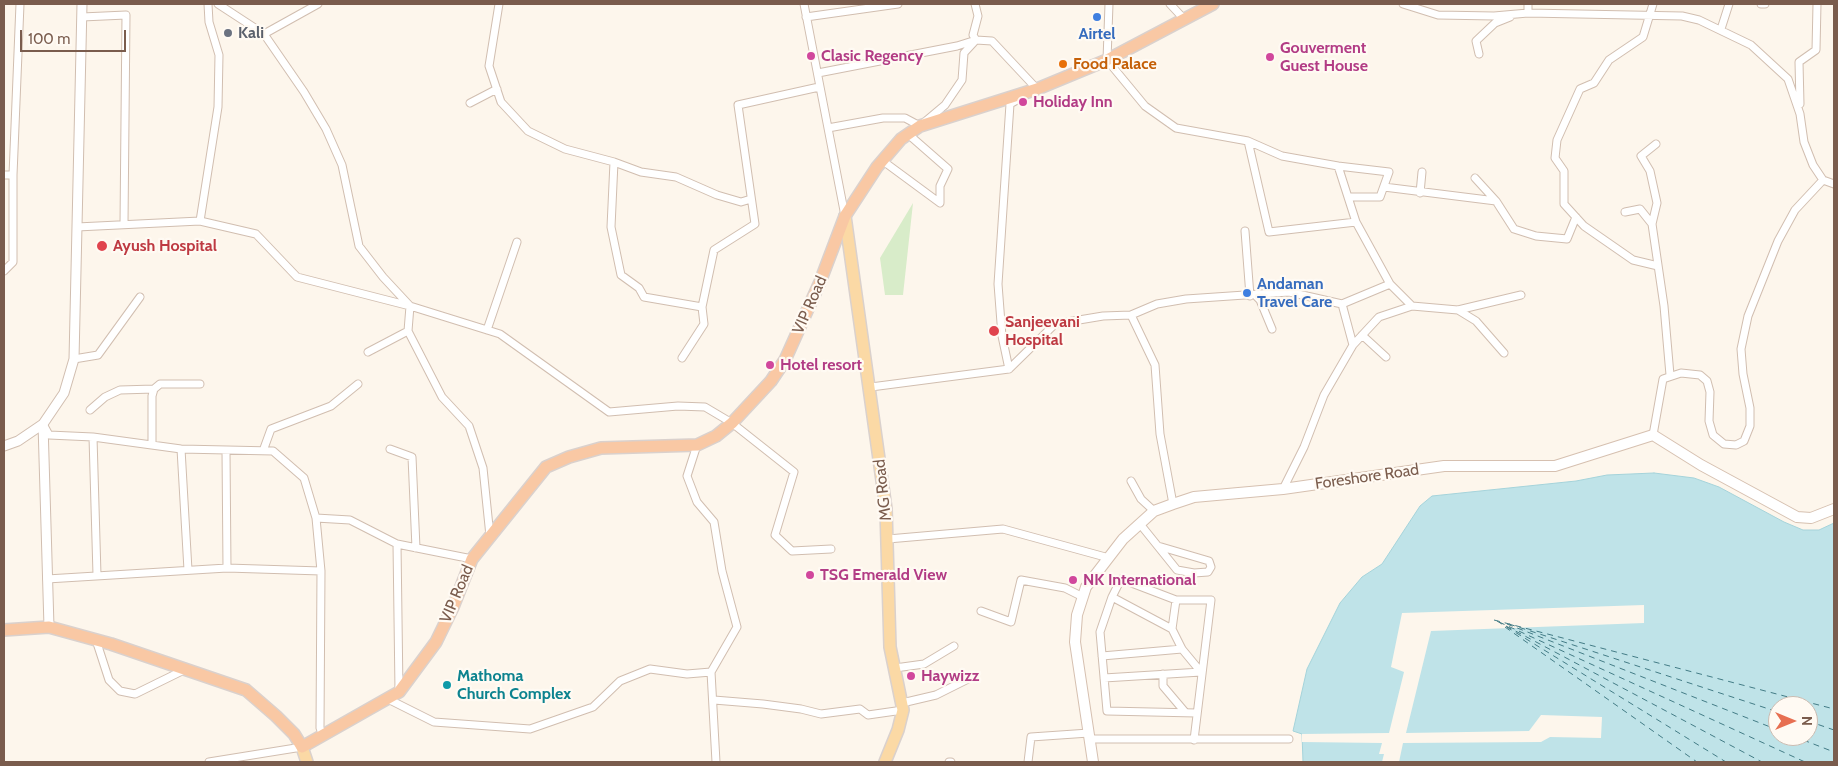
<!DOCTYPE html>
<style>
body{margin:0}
#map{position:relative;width:1838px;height:766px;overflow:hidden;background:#fdf6ec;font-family:Cabin,sans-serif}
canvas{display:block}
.frame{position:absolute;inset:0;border:5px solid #7a5c4d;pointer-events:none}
.north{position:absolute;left:1768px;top:696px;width:50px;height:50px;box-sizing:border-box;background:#fffaf3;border:1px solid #cabbb1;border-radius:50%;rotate:90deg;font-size:14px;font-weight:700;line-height:20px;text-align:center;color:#7a5c4d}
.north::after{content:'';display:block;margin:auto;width:18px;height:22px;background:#e76f51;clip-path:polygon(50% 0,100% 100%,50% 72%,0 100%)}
.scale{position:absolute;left:20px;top:30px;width:106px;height:22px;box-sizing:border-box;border:2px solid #7a5c4d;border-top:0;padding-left:6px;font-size:15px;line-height:18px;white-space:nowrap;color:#7a5c4d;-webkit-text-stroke:4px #fffaf3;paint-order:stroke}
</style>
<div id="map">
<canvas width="1838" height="766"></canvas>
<div class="frame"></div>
<div class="north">N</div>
<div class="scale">100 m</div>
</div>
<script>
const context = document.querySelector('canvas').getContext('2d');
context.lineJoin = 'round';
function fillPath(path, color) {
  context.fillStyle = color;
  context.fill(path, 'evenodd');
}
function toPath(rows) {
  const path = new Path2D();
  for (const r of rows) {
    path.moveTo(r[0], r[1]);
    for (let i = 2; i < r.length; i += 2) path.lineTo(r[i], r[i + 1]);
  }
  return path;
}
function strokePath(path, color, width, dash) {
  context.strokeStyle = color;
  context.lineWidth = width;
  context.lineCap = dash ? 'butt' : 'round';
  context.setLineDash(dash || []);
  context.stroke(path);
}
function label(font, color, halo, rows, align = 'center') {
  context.font = font + ' Cabin,sans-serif';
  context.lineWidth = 4.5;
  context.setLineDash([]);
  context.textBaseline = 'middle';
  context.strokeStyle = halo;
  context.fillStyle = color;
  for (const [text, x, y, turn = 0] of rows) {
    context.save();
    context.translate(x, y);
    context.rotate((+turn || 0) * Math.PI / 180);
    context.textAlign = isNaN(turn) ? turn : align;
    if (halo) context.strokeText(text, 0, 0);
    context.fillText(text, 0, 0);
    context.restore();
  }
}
fillPath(toPath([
 [913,203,903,295,885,295,880,258]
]), '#d8ecc9');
const water = toPath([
 [1654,473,1694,478,1719,487,1784,522,1803,530,1819,530,1834,523,1834,762,1303,762,1302,734,1293,731,1307,669,1340,603,1362,577,1382,564,1420,506,1432,496,1576,481,1607,475,1654,473],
 [1778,706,1808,706,1808,736,1778,736,1778,706]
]);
fillPath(water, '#bfe3e8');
strokePath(water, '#a5d3da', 1);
fillPath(toPath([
 [1644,605,1644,623,1431,631,1406,733,1529,731,1541,715,1602,717,1601,738,1550,737,1541,742,1403,743,1399,762,1382,762,1384,754,1379,754,1382,743,1302,742,1302,734,1389,733,1404,672,1391,667,1402,613]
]), '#fdf6ec');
strokePath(toPath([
 [1494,620,1834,709],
 [1497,621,1726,762],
 [1499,622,1805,762],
 [1507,624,1778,730],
 [1509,624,1778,712],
 [1506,626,1762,762],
 [1505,627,1697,762],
 [1808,721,1834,730],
 [1793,736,1834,752]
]), '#437c86', 1, [6, 5]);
const minor = toPath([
 [218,4,264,34,304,92,326,129,342,165,359,246,383,277,410,306,500,334,609,412,678,406,705,407,732,423,794,472,775,535,792,551,831,549],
 [499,4,489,66,501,102,528,131,565,149,614,162,611,227,621,275,639,288,644,297,702,307],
 [804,4,845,216],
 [975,4,978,16,973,35,976,40,992,41,1037,89,1035,90],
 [1109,4,1107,60,1145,106,1176,128,1248,141,1282,156,1338,166,1356,222,1390,284],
 [1170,4,1184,19],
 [1403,4,1438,15,1494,16,1528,13],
 [1528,4,1528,13,1682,16,1699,20,1751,45,1788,79,1800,114,1804,142,1813,165,1823,180,1834,184],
 [1653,4,1643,37,1609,60,1594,83,1580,89,1557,140,1555,158,1564,171,1564,204,1584,226,1633,260,1658,266],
 [1761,4,1765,4],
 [82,17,126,15,124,224],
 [806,17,898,4],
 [1721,29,1729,4],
 [264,34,318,4],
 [1479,54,1476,41,1495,23,1510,17],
 [818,73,957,46,976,40],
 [470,103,497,89],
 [1800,104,1799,62,1816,50,1817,4],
 [828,128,883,118,905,118,920,126,945,105,962,80,964,53,976,40],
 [1248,141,1269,232,1356,222],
 [1656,144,1641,156,1650,171,1657,203,1652,224,1664,306,1670,375],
 [883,161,940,203,940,186,948,169,908,134],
 [614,162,641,172,676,177,717,195,741,202,751,199],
 [1338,166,1389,172,1380,197,1348,197],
 [4,175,13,175,20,4],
 [1475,178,1496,201],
 [1384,187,1496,201,1514,229,1536,236,1567,239,1576,217],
 [1420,193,1422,172],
 [1625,212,1640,209,1652,224],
 [200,221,218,107,219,55,209,22,208,4],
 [77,227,200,221,256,234,297,277,410,306,408,331,442,397,469,426,483,468,490,536],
 [1245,231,1250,296],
 [4,271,13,262,13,175],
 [1255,295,1260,300,1272,329],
 [1458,310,1476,321,1504,353],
 [1131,315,1155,365,1160,434,1173,504],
 [487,330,517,242],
 [1362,335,1386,357],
 [1353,345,1342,304,1390,284,1412,306],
 [368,352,408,331],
 [682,358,704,324,702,307,714,250,755,224,738,105,819,87],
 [74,359,98,355,140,297],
 [1009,369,1055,324,1103,316,1131,315,1157,304,1186,299,1289,292,1342,304],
 [871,387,1009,369,1002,336,998,284,1010,104,1017,100],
 [90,410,105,397,120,390,154,389],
 [43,424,49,435,93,437,181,449,273,451,304,478,316,518,321,571,320,728,323,736],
 [1653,435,1663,379,1681,373,1700,375,1707,381,1710,392,1709,421,1713,435,1724,444,1736,445,1744,441,1750,426,1750,408,1743,374,1741,349,1748,316,1778,241,1795,210,1823,180],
 [93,437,97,575],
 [152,445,152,396,154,389,160,384,200,384],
 [697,445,687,476,697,502,714,522,722,571,737,627,711,672],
 [181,449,188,570],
 [390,449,412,457,416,548],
 [226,451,227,568],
 [263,451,271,429,331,406,358,384],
 [1131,481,1141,499,1154,511],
 [1283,489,1304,447,1324,395,1353,345,1379,317,1412,306,1458,310,1521,295],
 [316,518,350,520,397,544,399,691],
 [1140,524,1177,570,1194,573,1208,572,1211,567,1209,561,1158,546],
 [888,539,1003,529,1109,558],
 [397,544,472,559],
 [47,579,227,568,321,571],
 [1112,597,1172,629,1182,649,1201,672],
 [981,611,1011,622,1021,580,1065,588,1083,597],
 [1172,629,1176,600],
 [96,640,109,680,120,691,135,694,186,669],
 [1102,656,1182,649],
 [895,668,924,664,954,646],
 [1163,674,1163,686,1185,712],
 [1104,678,1201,672],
 [388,699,434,722,530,729,593,707,620,681,650,669,687,674,711,672,716,762],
 [714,700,763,704,801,709,821,714,860,709,868,715,903,710],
 [902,703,936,695,972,677],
 [1090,739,1289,739],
 [1194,740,1211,600,1176,600,1121,579,1112,597,1100,632,1107,711,1196,713],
 [209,762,302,747],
 [949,762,951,762],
 [1028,762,1031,737,1089,733]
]);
const tertiary = toPath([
 [4,446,18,441,43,424],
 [49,627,43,424,64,393,74,359,82,4]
]);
const secondary = toPath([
 [1093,762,1075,642,1077,615,1086,587,1123,539,1154,511,1173,504,1194,497,1283,489,1444,466,1555,466,1653,435,1701,465,1797,517,1811,518,1834,509]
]);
const primary = toPath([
 [845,216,886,509,890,647,903,710,898,730,885,762],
 [302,747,307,762]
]);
const trunk = toPath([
 [4,630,49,627,111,644,246,690,276,716,294,734,302,747,399,692,436,642,453,607,472,559,546,467,569,457,601,448,697,445,716,436,732,423,771,381,785,360,820,282,845,216,877,167,901,139,920,126,1037,89,1107,60,1213,4]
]);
strokePath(minor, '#d1beb0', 9);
strokePath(tertiary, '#d1beb0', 11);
strokePath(secondary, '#d6c0b0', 12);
strokePath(primary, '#dad1cd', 14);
strokePath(trunk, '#dad1cd', 14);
strokePath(minor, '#fff', 7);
strokePath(tertiary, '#fff', 9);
strokePath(secondary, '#fff', 10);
strokePath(primary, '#fbd9a5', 11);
strokePath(trunk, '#f9c8a4', 11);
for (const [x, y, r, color] of [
 [1097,17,5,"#3f7fe0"],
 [228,33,5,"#6b7280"],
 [811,56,5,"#d1479c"],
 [1270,57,5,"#d1479c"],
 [1063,64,5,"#e8710a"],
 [1023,102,5,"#d1479c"],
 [102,246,6,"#e0444e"],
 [1247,293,5,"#3f7fe0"],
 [994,331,6,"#e0444e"],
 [770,365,5,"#d1479c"],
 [810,575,5,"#d1479c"],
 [1073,580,5,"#d1479c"],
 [911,676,5,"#d1479c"],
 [447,685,5,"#0f9aa8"]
]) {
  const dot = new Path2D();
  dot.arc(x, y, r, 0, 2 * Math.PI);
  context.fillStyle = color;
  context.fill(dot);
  strokePath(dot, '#fffaf3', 2);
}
label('bold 16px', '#5b616d', '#fffaf3', [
 ["Kali",238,33]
], 'left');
label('bold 16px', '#366cbe', '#fffaf3', [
 ["Airtel",1097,34],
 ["Andaman",1257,284,"left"],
 ["Travel Care",1257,302,"left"]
]);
label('bold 16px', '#b23c85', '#fffaf3', [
 ["Gouverment",1280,48],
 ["Guest House",1280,66],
 ["Clasic Regency",821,56],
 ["Holiday Inn",1033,102],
 ["Hotel resort",780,365],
 ["TSG Emerald View",820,575],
 ["NK International",1083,580],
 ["Haywizz",921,676]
], 'left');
label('bold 16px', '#c56008', '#fffaf3', [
 ["Food Palace",1073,64]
], 'left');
label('bold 16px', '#be3a42', '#fffaf3', [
 ["Ayush Hospital",113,246],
 ["Sanjeevani",1005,322],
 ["Hospital",1005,340]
], 'left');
label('16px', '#7a5c4d', '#fffaf3', [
 ["VIP Road",810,305,-66],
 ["Foreshore Road",1367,477,-8],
 ["MG Road",883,490,-96],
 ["VIP Road",457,594,-67]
]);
label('bold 16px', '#0d838f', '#fffaf3', [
 ["Mathoma",457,676],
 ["Church Complex",457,694]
], 'left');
</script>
